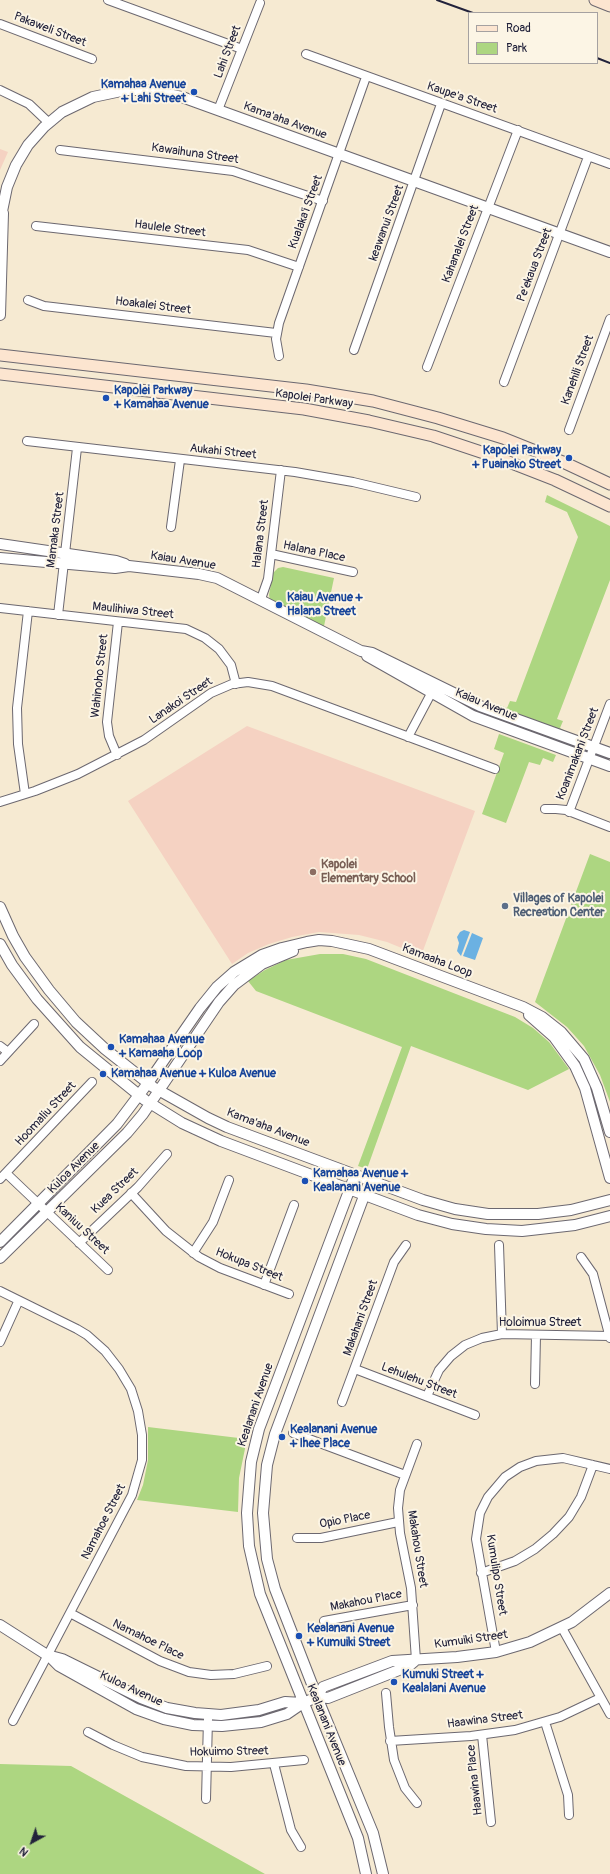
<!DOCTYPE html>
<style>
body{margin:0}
#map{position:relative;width:610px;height:1874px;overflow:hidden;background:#f6ead2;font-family:Pangolin,sans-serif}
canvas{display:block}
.legend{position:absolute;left:468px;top:12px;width:130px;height:52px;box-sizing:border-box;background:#fcf5e5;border:1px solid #a5a1a1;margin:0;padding:5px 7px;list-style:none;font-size:12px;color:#22223b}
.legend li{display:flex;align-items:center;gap:8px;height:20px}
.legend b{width:20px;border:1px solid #a5a1a1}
.north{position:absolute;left:12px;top:1822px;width:40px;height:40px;-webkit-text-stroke:3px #fcf5e5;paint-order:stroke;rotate:220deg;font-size:11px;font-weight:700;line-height:16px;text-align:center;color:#22223b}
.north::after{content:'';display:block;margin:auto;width:14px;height:18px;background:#22223b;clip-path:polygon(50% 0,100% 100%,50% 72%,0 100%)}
</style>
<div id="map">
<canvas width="610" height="1874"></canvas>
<ul class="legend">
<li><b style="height:5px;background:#fce5d0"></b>Road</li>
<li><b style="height:11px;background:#add681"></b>Park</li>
</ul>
<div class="north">N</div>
</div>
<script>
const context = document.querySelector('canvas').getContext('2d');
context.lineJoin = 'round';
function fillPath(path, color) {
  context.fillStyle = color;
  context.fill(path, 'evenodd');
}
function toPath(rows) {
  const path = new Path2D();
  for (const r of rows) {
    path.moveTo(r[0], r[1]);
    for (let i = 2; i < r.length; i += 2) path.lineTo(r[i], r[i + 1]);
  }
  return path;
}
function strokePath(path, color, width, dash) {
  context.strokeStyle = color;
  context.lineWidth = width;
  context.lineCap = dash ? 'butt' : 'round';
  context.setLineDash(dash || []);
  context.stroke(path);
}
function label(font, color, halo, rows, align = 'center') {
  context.font = font + ' Pangolin,sans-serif';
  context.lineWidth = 4;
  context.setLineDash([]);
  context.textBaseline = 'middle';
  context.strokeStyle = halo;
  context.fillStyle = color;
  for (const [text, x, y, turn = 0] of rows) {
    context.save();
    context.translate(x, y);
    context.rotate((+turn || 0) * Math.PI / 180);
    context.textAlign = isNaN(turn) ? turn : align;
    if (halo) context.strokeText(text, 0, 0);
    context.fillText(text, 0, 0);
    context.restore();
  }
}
fillPath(toPath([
 [0,149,8,152,0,170],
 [247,726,475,811,421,956,387,942,359,935,319,932,292,937,269,944,248,953,232,964,128,801]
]), '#f5d2c2');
fillPath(toPath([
 [547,495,610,526,610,580,557,719,563,721,560,728,567,732,564,739,497,713,500,705,507,708,510,701,516,702,578,537,567,512,545,502],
 [283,567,334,578,323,631,270,601,269,595,273,573,278,568],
 [499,734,556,755,553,762,543,758,540,765,529,762,506,823,482,814,504,753,494,749],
 [590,854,610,862,610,1102,600,1075,584,1046,567,1027,535,1002],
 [320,954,343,954,366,959,515,1017,533,1028,549,1042,569,1069,528,1090,411,1046,367,1169,358,1166,402,1047,256,991,248,981,265,970,286,960],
 [148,1427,247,1439,239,1478,238,1512,137,1500,143,1485,148,1460],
 [0,1764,71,1766,265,1874,0,1874]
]), '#add681');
fillPath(toPath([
 [464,930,470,932,461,956,457,951,459,943,457,937,460,932],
 [472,933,483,938,475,960,463,956]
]), '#6bb1e2');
const minor = toPath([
 [108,0,242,49],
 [0,24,92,59],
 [306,54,610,164],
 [0,90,29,104,48,122],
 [218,110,260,3],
 [60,150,233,171,323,201],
 [36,226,248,250,299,267],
 [28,300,44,306,276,333],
 [354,350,441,104],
 [279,356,276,339,279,323,366,77],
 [427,367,518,130],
 [504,382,588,157],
 [569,430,610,319],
 [27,441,295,472,353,482,416,497],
 [171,527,180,460],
 [271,554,353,572],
 [261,599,268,579,281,470],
 [0,608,186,629,205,638,219,649,231,665,236,684],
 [58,615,77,448],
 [408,737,434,688],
 [117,755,109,736,107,722,118,622],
 [25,794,18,744,17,708,28,611],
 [0,802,35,791,78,774,144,740,211,693,232,684,248,682,272,686,495,769],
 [545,809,556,809,566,810,610,827],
 [569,812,610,704],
 [0,1046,8,1052],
 [0,1061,34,1024],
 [6,1173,108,1270],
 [0,1179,92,1082],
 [131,1193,166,1231,199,1257,220,1268,289,1294],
 [79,1243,138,1187,167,1154],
 [499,1245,502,1334],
 [193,1253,213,1222,229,1180],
 [581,1257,593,1274,610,1338],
 [264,1285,294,1205],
 [0,1291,77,1329,87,1335,105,1351,119,1369,131,1389,138,1411,142,1435,142,1460,132,1495,13,1721],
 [0,1342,18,1302],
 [355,1369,475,1415],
 [535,1384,536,1335],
 [427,1396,439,1370,451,1356,465,1345,482,1338,502,1334,610,1336],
 [342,1402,394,1262,406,1245],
 [293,1433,405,1475],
 [297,1538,321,1538,398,1522],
 [481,1573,515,1561,535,1549,553,1534,569,1517,581,1497,593,1465],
 [70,1613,160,1661,189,1672,211,1675,234,1674,267,1666],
 [324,1621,413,1605],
 [562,1628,610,1714],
 [496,1652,476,1539,480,1513,488,1497,505,1477,520,1467,536,1461,563,1458,610,1469],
 [416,1660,411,1588,400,1533,398,1508,400,1490,417,1444],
 [386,1693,389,1727,394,1760,405,1788,417,1803],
 [545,1722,568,1795,569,1815],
 [88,1732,113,1745,142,1757,186,1766,231,1767,304,1760],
 [482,1735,491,1822],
 [390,1741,471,1736,515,1730,560,1717,600,1698],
 [274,1764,291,1830,301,1847],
 [206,1799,208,1719]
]);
const tertiary = toPath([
 [0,221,7,187,16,165,28,145,44,127,62,112,93,97,126,90,149,90,182,97,610,252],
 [0,315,3,213],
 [0,544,116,561,125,564],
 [0,558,115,568,129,566,199,574,217,578,361,651,372,653,480,706,610,753],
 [367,656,473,716,610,766],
 [0,907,13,936,25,957,49,990,76,1022,105,1049,153,1087,208,1118,227,1127,423,1200,455,1209,488,1214,538,1214,571,1210,610,1200],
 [0,944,12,965,37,999,80,1047,145,1100,182,1123,221,1141,418,1215,452,1224,486,1229,522,1231,575,1225,610,1216],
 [529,1015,554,1037,575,1066,585,1088,610,1178],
 [355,1175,259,1429,251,1462,247,1513,249,1546,260,1594,358,1838,366,1874],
 [370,1180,275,1434,267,1465,263,1513,267,1559,275,1589,317,1697,373,1833,383,1874],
 [0,1242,117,1124,148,1083,200,1008,217,987,234,972,262,955,282,948,307,942,319,940,332,941,369,949,523,1007,542,1017,561,1032,584,1059,597,1088,610,1132],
 [0,1258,127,1133,143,1114,219,1002,234,985,262,964,293,951],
 [0,1625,47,1655,62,1659,141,1698,167,1708,195,1713,221,1715,259,1710,285,1702,303,1703],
 [49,1656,59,1666,136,1709,164,1719,193,1725,222,1726,261,1722,287,1714,303,1703,317,1697],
 [317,1697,323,1687,392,1661,457,1657,496,1652,530,1642,572,1622,610,1593],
 [317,1697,328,1698,409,1666,416,1660]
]);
const secondary = toPath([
 [595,0,610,6],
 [0,355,306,390,373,401,438,418,503,438,563,462,610,484],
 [0,374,304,409,369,421,433,436,496,457,555,480,610,506]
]);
strokePath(minor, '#6c6870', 10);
strokePath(tertiary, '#6c6870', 12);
strokePath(secondary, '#6c6870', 13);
strokePath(minor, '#fff', 8);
strokePath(tertiary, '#fff', 10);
strokePath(secondary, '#fce5d0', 11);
strokePath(toPath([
 [437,0,473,13],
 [597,58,610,63]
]), '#22223b', 2);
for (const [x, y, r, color] of [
 [194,92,4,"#1a4fb4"],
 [106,398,4,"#1a4fb4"],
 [569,458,4,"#1a4fb4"],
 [279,605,4,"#1a4fb4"],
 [313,872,4,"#8d6e63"],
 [505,906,4,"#5c6f8a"],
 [111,1047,4,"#1a4fb4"],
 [103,1074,4,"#1a4fb4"],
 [305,1181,4,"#1a4fb4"],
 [282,1437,4,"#1a4fb4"],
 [299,1636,4,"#1a4fb4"],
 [394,1682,4,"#1a4fb4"]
]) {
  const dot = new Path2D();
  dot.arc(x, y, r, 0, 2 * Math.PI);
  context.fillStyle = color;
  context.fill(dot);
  strokePath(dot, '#fcf5e5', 1.5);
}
label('12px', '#22223b', '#fcf5e5', [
 ["Pakaweli Street",50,30,21],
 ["Lahi Street",228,52,-69],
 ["Kaupe'a Street",462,98,19],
 ["Kama'aha Avenue",285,121,20],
 ["Kawaihuna Street",195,154,8],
 ["Kualaka'i Street",306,212,-70],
 ["keawanui Street",387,223,-70],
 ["Haulele Street",170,229,7],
 ["Kahanalei Street",461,244,-69],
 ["Pe'ekaua Street",535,265,-69],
 ["Hoakalei Street",153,306,7],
 ["Kanehili Street",578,370,-70],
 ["Kapolei Parkway",314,399,8],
 ["Aukahi Street",223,452,6],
 ["Mamaka Street",56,530,-83],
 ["Halana Street",261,534,-83],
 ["Halana Place",314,552,12],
 ["Kaiau Avenue",183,561,9],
 ["Maulihiwa Street",133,611,6],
 ["Wahinoho Street",100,676,-84],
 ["Lanakoi Street",181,701,-34],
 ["Kaiau Avenue",486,705,23],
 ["Koanimakani Street",578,754,-69],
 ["Kamaaha Loop",437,961,21],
 ["Hoomaliu Street",46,1114,-47],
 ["Kama'aha Avenue",268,1128,21],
 ["Kuloa Avenue",74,1168,-45],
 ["Kuea Street",115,1191,-44],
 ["Kaniuu Street",82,1229,43],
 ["Hokupa Street",249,1265,22],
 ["Makahani Street",361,1318,-70],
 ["Holoimua Street",540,1323],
 ["Lehulehu Street",419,1381,21],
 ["Kealanani Avenue",256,1405,-71],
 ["Opio Place",345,1520,-11],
 ["Namahoe Street",104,1522,-63],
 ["Makahou Street",417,1549,81],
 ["Kumulipo Street",496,1575,81],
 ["Makahou Place",366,1601,-11],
 ["Namahoe Place",148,1640,26],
 ["Kumuiki Street",471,1640,-8],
 ["Kuloa Avenue",131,1689,25],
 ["Haawina Street",485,1720,-7],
 ["Kealanani Avenue",326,1725,68],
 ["Hokuimo Street",229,1752,-1],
 ["Haawina Place",475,1780,-96]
]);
label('bold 12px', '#164399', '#fcf5e5', [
 ["Kamahaa Avenue",186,85,"right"],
 ["+ Lahi Street",186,99,"right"],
 ["Kapolei Parkway",114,391],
 ["+ Kamahaa Avenue",114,405],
 ["Kapolei Parkway",561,451,"right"],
 ["+ Puainako Street",561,465,"right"],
 ["Kaiau Avenue +",287,598],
 ["Halana Street",287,612],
 ["Kamahaa Avenue",119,1040],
 ["+ Kamaaha Loop",119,1054],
 ["Kamahaa Avenue + Kuloa Avenue",111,1074],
 ["Kamahaa Avenue +",313,1174],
 ["Kealanani Avenue",313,1188],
 ["Kealanani Avenue",290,1430],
 ["+ Ihee Place",290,1444],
 ["Kealanani Avenue",307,1629],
 ["+ Kumuiki Street",307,1643],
 ["Kumuki Street +",402,1675],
 ["Kealalani Avenue",402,1689]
], 'left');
label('bold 12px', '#785e54', '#fcf5e5', [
 ["Kapolei",321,865],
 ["Elementary School",321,879]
], 'left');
label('bold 12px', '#4e5e75', '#fcf5e5', [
 ["Villages of Kapolei",513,899],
 ["Recreation Center",513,913]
], 'left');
</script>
